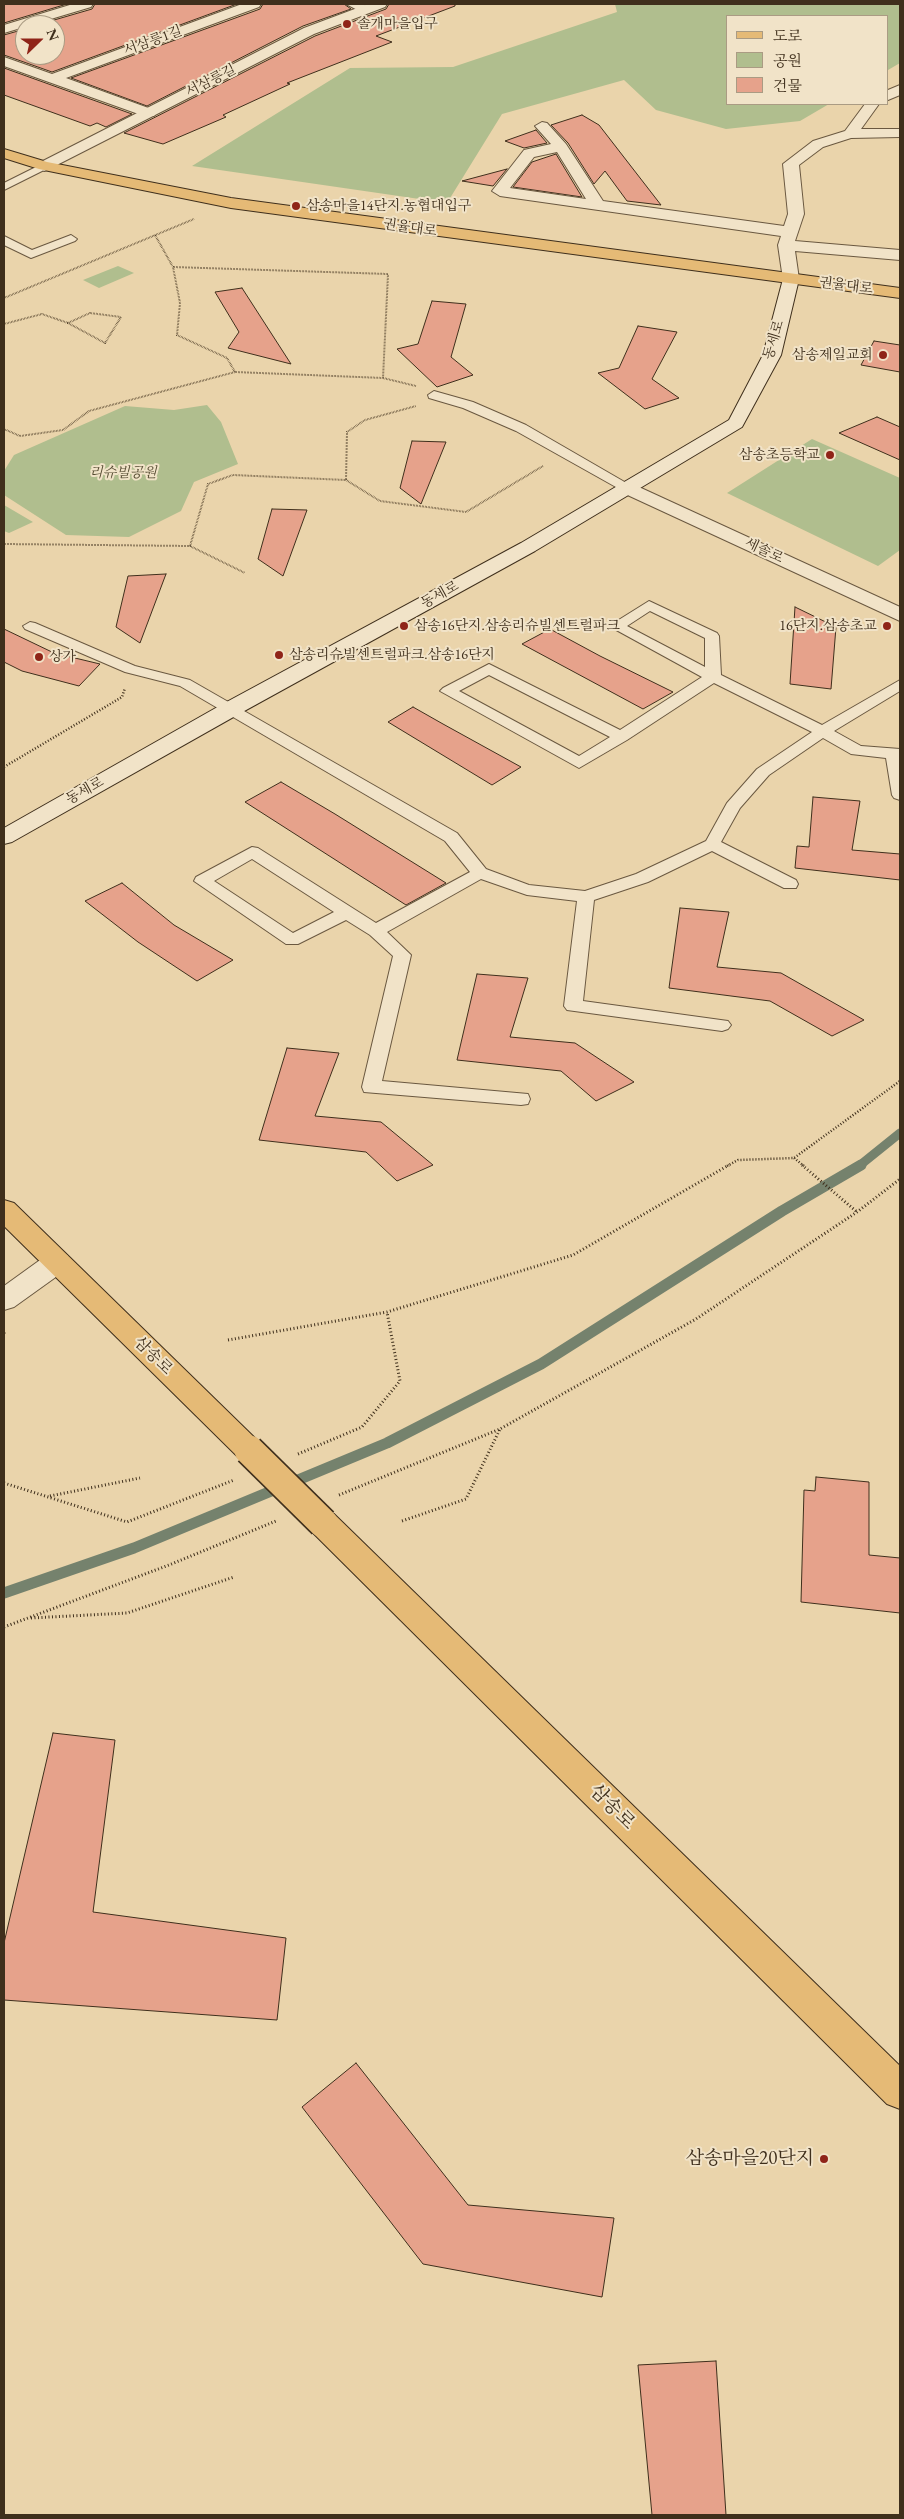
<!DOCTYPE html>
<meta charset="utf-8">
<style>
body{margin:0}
#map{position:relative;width:904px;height:2519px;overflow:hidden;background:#ead4ab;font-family:"EB Garamond","Noto Serif KR",serif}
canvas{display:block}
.frame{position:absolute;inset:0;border:5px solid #3f2f1c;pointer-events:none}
.legend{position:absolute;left:726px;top:15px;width:162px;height:90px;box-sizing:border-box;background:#f1e3c8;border:1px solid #aa9b83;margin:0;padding:6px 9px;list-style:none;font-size:15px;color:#3f2f1c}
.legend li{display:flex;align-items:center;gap:10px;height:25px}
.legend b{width:25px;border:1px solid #aa9b83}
.north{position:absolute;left:15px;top:15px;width:50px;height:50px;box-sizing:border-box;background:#f1e3c8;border:1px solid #aa9b83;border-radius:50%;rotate:68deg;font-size:14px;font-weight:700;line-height:20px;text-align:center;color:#3f2f1c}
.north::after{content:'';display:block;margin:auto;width:18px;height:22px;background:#8f2418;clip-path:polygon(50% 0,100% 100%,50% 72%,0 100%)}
</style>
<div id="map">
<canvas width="904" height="2519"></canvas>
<div class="frame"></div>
<ul class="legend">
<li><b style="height:6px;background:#e5ba76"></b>도로</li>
<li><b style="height:14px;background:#b0be8e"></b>공원</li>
<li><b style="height:14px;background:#e6a28b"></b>건물</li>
</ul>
<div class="north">N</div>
</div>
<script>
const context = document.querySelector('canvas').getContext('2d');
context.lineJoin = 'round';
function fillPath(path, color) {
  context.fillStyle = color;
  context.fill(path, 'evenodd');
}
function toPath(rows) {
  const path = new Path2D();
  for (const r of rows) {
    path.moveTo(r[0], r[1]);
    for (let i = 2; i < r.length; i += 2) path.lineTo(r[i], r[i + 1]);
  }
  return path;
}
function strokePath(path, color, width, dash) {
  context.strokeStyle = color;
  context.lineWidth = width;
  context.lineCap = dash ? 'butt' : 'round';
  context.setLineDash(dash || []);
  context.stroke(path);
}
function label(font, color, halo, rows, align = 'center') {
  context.font = font + ' "EB Garamond","Noto Serif KR",serif';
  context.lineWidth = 4;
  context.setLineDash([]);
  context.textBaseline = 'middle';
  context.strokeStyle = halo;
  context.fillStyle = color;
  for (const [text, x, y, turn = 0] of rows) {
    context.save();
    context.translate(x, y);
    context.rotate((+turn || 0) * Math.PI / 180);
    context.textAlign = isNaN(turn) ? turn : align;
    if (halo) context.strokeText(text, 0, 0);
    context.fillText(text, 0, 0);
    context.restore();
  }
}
fillPath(toPath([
 [615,4,900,4,900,63,888,70,888,16,728,16,728,104,829,104,800,121,726,129,656,110,624,80,502,114,447,203,192,166,350,68,453,67,617,12],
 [118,266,134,273,99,288,83,280],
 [207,405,221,422,238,464,194,482,181,511,129,537,66,535,4,495,4,471,14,455,125,406,174,410],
 [812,439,900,478,900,550,878,566,727,493],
 [4,505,33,522,9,533,4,531]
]), '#b0be8e');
strokePath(toPath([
 [859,1166,900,1133]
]), '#75826d', 9);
strokePath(toPath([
 [4,1593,134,1548,387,1443,541,1364,782,1211,861,1165]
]), '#75826d', 11);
const building = toPath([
 [4,4,67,4,4,23,4,4],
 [95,4,237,4,52,72,4,55,4,35,25,29,25,55,55,55,55,25,37,25,92,9,95,4],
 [263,4,344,4,351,9,303,26,147,106,71,78,260,9,263,4],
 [389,4,455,4,455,6,376,36,392,42,287,83,290,84,223,115,226,117,163,144,124,133,315,36,386,9,389,4],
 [4,68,132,114,106,127,97,123,90,126,4,95,4,68],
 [582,115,599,125,661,205,627,201,605,171,594,184,568,143,551,125,582,115],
 [536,130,547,143,524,148,505,141,536,130],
 [556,154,582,197,513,187,532,162,556,154],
 [507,169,493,186,462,181,507,169],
 [242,288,291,364,228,348,239,332,215,292,242,288],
 [432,301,466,304,451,357,473,375,437,387,397,349,418,344,432,301],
 [638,326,677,332,652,379,679,398,645,409,598,373,619,368,638,326],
 [874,341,900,345,900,372,861,365,874,341],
 [877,417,900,427,900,460,839,433,877,417],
 [412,441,446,442,421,504,400,488,412,441],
 [272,509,307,510,283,576,258,559,272,509],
 [166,574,140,643,116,627,128,576,166,574],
 [795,607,836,627,831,689,790,684,795,607],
 [4,629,54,653,100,664,79,686,22,671,4,662,4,629],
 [550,629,600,656,673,692,643,709,522,644,550,629],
 [413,707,443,724,521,767,492,785,388,722,413,707],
 [281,782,335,814,446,883,406,905,245,802,281,782],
 [813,797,860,801,852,850,900,854,900,880,795,868,797,846,809,847,813,797],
 [122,883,174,925,233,960,197,981,138,942,85,901,122,883],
 [680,908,729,912,717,967,781,973,864,1020,832,1036,770,1001,669,988,680,908],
 [477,974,528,978,510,1037,575,1043,634,1082,596,1101,561,1071,457,1060,477,974],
 [287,1048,339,1053,315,1116,381,1122,433,1165,397,1181,366,1152,259,1140,287,1048],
 [816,1477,869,1482,869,1555,900,1558,900,1613,801,1602,804,1490,815,1491,816,1477],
 [53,1733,115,1740,93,1912,286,1938,277,2020,4,2000,4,1943,53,1733],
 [356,2063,468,2205,614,2218,602,2297,423,2264,302,2107,356,2063],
 [716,2361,726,2515,652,2515,638,2365,716,2361]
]);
fillPath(building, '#e6a28b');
strokePath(building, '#3f2f1c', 1);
const service = toPath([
 [44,163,48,164,48,168,4,190,4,183,44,163],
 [71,235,77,239,75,241,31,258,4,245,4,236,32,250,71,235],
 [434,391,473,402,526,425,635,488,633,491,623,491,516,431,463,408,429,398,428,395,434,391],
 [649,601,717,633,719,636,721,675,822,725,900,680,900,691,834,731,861,746,900,749,900,800,894,798,892,795,886,758,851,754,823,738,769,775,740,808,721,842,796,880,798,884,796,888,784,888,712,851,648,882,594,900,583,1001,728,1021,731,1025,728,1029,722,1031,567,1010,564,1006,577,901,527,895,481,879,387,932,411,955,382,1081,528,1094,530,1099,528,1104,521,1105,364,1092,362,1087,393,956,370,935,346,920,298,944,286,944,194,881,196,877,252,847,258,848,376,923,470,872,445,841,180,686,125,672,25,629,23,626,30,622,35,623,135,666,190,680,457,833,486,869,529,885,585,891,636,874,706,841,727,803,757,769,812,732,714,683,627,740,579,768,440,691,443,688,489,664,620,730,702,677,609,626,649,601],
 [650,611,705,638,705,667,627,626,650,611],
 [489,675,610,737,579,756,459,691,489,675],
 [252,859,334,912,293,933,214,881,252,859]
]);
const minor = toPath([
 [73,4,93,4,91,7,4,33,4,25,73,4],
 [242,4,261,4,259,7,66,78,154,110,156,113,154,116,144,116,4,66,4,57,52,74,242,4],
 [346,4,363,4,372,10,365,14,346,4],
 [900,85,900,95,888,100,888,90,900,85],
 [865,104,879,104,861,129,900,129,900,137,851,138,823,147,799,165,804,214,795,241,900,250,900,260,795,251,799,279,791,284,783,279,778,245,781,236,500,196,492,191,524,150,551,144,535,126,542,122,547,123,566,144,603,201,784,226,788,214,783,164,813,141,845,131,865,104],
 [557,152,586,199,510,188,534,157,557,152],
 [57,1252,67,1255,71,1262,67,1269,14,1307,4,1310,4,1286,47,1255,57,1252]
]);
const tertiary = toPath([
 [368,4,387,4,385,7,314,34,49,169,44,171,36,166,39,163,304,28,368,4],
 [628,482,900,607,900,621,621,492,619,488,621,484,628,482]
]);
const secondary = toPath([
 [791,274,799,279,781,355,742,427,535,551,237,715,12,842,4,844,4,828,221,705,521,543,729,420,763,355,783,279,791,274]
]);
const primary = toPath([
 [4,149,47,162,231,198,900,288,900,298,231,208,39,169,4,158,4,149],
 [4,1200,14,1203,259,1442,264,1450,259,1458,249,1462,239,1458,4,1226,4,1200],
 [323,1510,334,1514,900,2066,900,2109,887,2104,312,1532,308,1523,312,1514,323,1510]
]);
strokePath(service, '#6a5840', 2);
strokePath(minor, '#6a5840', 2);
strokePath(tertiary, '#6a5840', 2);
strokePath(secondary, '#3f2f1c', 2);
strokePath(primary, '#3f2f1c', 2);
strokePath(toPath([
 [173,267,388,274,383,378],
 [4,298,194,219],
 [90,313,121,317,105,343,68,323,90,313],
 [4,324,42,314,68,323],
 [235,372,383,378,416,386],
 [4,429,20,436,63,430,89,411,235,372,227,358,177,335,180,303,173,267,155,235],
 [346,480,347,432,365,420,416,406],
 [4,544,190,546,208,484,233,475,346,480,380,501,466,512,543,466],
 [190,546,245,573]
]), '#3f2f1c', 2, [0.5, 1]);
strokePath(toPath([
 [4,767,122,697,125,688],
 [794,1158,804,1166],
 [727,1166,738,1160,794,1158,900,1081]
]), '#3f2f1c', 2.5, [1, 2]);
strokePath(toPath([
 [802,1165,857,1212],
 [4,1333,5,1331],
 [228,1340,387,1312,573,1255,729,1165],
 [298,1454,362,1427,400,1381,387,1312],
 [4,1483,127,1522,234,1480],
 [339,1495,500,1429,696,1319,857,1212,900,1179],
 [50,1496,140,1478],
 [402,1521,466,1499,500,1429],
 [31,1618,127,1613,234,1577],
 [4,1627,169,1565,276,1521]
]), '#3f2f1c', 3, [1, 2.5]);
fillPath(service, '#f1e3c8');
fillPath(minor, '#f1e3c8');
fillPath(tertiary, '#f1e3c8');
fillPath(secondary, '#f1e3c8');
fillPath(primary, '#e5ba76');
const primaryBridge = toPath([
 [249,1450,323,1523]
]);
strokePath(primaryBridge, '#3f2f1c', 32, []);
strokePath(primaryBridge, '#e5ba76', 29);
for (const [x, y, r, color] of [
 [347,24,5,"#8f2418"],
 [296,206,5,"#8f2418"],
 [883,355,5,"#8f2418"],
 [830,455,5,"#8f2418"],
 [404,626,5,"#8f2418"],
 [887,626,5,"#8f2418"],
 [279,655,5,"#8f2418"],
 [39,657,5,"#8f2418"],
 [824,2159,5,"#8f2418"]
]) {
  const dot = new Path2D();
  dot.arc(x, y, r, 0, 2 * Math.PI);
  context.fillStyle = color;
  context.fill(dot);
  strokePath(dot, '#f1e3c8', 2);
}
label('14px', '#3f2f1c', '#f1e3c8', [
 ["솔개마을입구",357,24],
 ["삼송마을14단지.농협대입구",306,206],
 ["삼송제일교회",873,355,"right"],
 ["삼송초등학교",820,455,"right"],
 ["삼송16단지.삼송리슈빌센트럴파크",414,626],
 ["16단지.삼송초교",877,626,"right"],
 ["삼송리슈빌센트럴파크.삼송16단지",289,655],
 ["상가",49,657]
], 'left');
label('14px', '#3f2f1c', '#f1e3c8', [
 ["서삼릉1길",153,41,-20],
 ["서삼릉길",211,81,-27],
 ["권율대로",410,228,8],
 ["권율대로",846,286,7],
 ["동세로",774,340,-73],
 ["세솔로",764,551,25],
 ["동세로",440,595,-29],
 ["동세로",85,791,-29]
]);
label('italic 14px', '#564c33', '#f1e3c8', [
 ["리슈빌공원",123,473]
]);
label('16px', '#3f2f1c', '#f1e3c8', [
 ["삼송로",153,1356,45]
]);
label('19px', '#3f2f1c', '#f1e3c8', [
 ["삼송로",612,1807,45]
]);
label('19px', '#3f2f1c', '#f1e3c8', [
 ["삼송마을20단지",814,2159]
], 'right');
</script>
